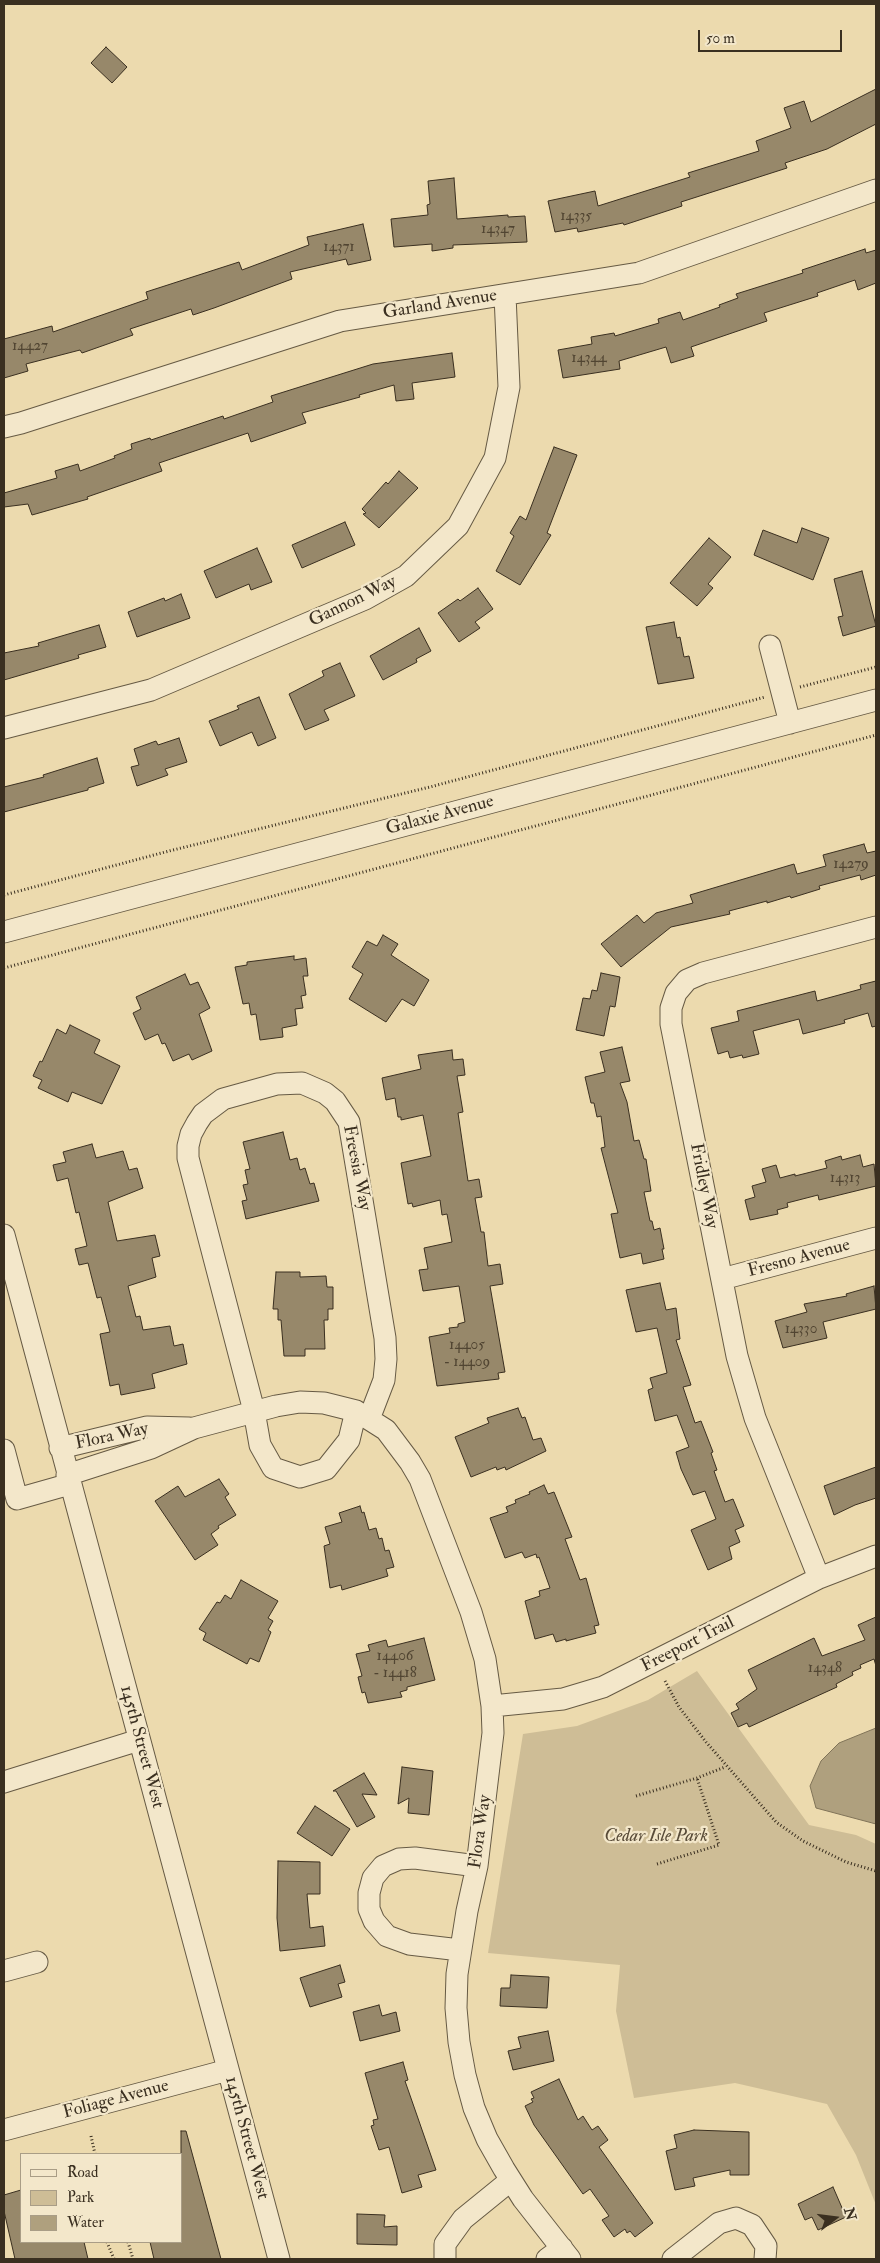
<!DOCTYPE html>
<style>
body{margin:0}
#map{position:relative;width:880px;height:2263px;overflow:hidden;background:#ecdaae;font-family:"IM FELL Double Pica",serif}
canvas{display:block}
.frame{position:absolute;inset:0;border:5px solid #3a2f20;pointer-events:none}
.legend{position:absolute;left:20px;top:2153px;width:162px;height:90px;box-sizing:border-box;background:#f3e7ca;border:1px solid #a99d86;margin:0;padding:6px 9px;list-style:none;font-size:15px;color:#3a2f20}
.legend li{display:flex;align-items:center;gap:10px;height:25px}
.legend b{width:25px;border:1px solid #a99d86}
.north{position:absolute;left:810px;top:2193px;width:50px;height:50px;-webkit-text-stroke:4px #f3e7ca;paint-order:stroke;rotate:75deg;font-size:14px;font-weight:700;line-height:20px;text-align:center;color:#3a2f20}
.north::after{content:'';display:block;margin:auto;width:18px;height:22px;background:#3a2f20;clip-path:polygon(50% 0,100% 100%,50% 72%,0 100%)}
.scale{position:absolute;left:698px;top:30px;width:144px;height:22px;box-sizing:border-box;border:2px solid #3a2f20;border-top:0;padding-left:6px;font-size:15px;line-height:18px;white-space:nowrap;color:#3a2f20;-webkit-text-stroke:4px #f3e7ca;paint-order:stroke}
</style>
<div id="map">
<canvas width="880" height="2263"></canvas>
<div class="frame"></div>
<ul class="legend">
<li><b style="height:6px;background:#f3e7ca"></b>Road</li>
<li><b style="height:14px;background:#cebd96"></b>Park</li>
<li><b style="height:14px;background:#afa07e"></b>Water</li>
</ul>
<div class="north">N</div>
<div class="scale">50 m</div>
</div>
<script>
const context = document.querySelector('canvas').getContext('2d');
context.lineJoin = 'round';
function fillPath(path, color) {
  context.fillStyle = color;
  context.fill(path, 'evenodd');
}
function toPath(rows) {
  const path = new Path2D();
  for (const r of rows) {
    path.moveTo(r[0], r[1]);
    for (let i = 2; i < r.length; i += 2) path.lineTo(r[i], r[i + 1]);
  }
  return path;
}
function strokePath(path, color, width, dash) {
  context.strokeStyle = color;
  context.lineWidth = width;
  context.lineCap = dash ? 'butt' : 'round';
  context.setLineDash(dash || []);
  context.stroke(path);
}
function label(font, color, halo, rows, align = 'center') {
  context.font = font + ' "IM FELL Double Pica",serif';
  context.lineWidth = 4.5;
  context.setLineDash([]);
  context.textBaseline = 'middle';
  context.strokeStyle = halo;
  context.fillStyle = color;
  for (const [text, x, y, turn = 0] of rows) {
    context.save();
    context.translate(x, y);
    context.rotate((+turn || 0) * Math.PI / 180);
    context.textAlign = isNaN(turn) ? turn : align;
    if (halo) context.strokeText(text, 0, 0);
    context.fillText(text, 0, 0);
    context.restore();
  }
}
fillPath(toPath([
 [697,1671,809,1825,856,1835,876,1844,876,2205,856,2155,827,2104,735,2083,634,2098,616,2011,620,1965,488,1953,523,1734,577,1726,648,1700]
]), '#cebd96');
const water = toPath([
 [876,1728,876,1824,816,1808,810,1786,821,1761,839,1743,876,1728]
]);
fillPath(water, '#afa07e');
strokePath(water, '#807358', 1);
const building = toPath([
 [106,47,127,67,112,83,91,63,106,47],
 [876,89,876,124,827,149,785,163,787,168,681,202,682,206,624,225,623,223,578,232,577,228,555,232,548,201,595,191,598,206,690,177,688,173,759,151,756,141,791,128,784,108,804,101,811,122,876,89],
 [454,178,457,219,508,215,508,217,525,216,527,242,453,245,453,248,432,251,432,244,394,247,391,219,428,215,427,205,430,204,428,181,454,178],
 [363,224,371,260,348,265,346,259,290,272,292,279,214,308,193,315,191,309,130,329,133,335,82,353,80,350,26,364,28,371,4,378,4,339,52,326,53,332,148,299,146,292,239,262,242,270,309,245,307,237,363,224],
 [865,249,866,253,876,250,876,283,858,290,855,280,817,293,818,296,764,313,767,321,691,347,694,356,671,363,666,347,619,361,620,369,563,378,558,350,592,344,591,337,614,333,615,336,659,323,658,319,680,312,683,320,720,307,719,305,738,298,736,294,803,273,802,270,865,249],
 [452,353,455,377,412,383,414,399,396,401,394,385,359,395,360,397,302,413,306,423,251,442,248,433,159,463,162,471,87,497,88,499,32,515,28,504,4,507,4,493,57,478,55,471,78,464,80,471,115,458,114,456,132,449,131,444,150,438,151,440,223,416,224,419,273,402,271,396,373,364,452,353],
 [554,447,577,455,547,533,551,535,520,585,496,571,514,536,510,533,520,516,526,520,554,447],
 [399,471,418,488,379,528,363,514,366,513,362,509,386,482,388,484,399,471],
 [345,522,355,545,302,568,292,545,345,522],
 [802,528,829,538,813,580,754,555,763,530,797,543,802,528],
 [709,538,731,557,708,584,713,588,697,606,670,583,709,538],
 [257,548,272,582,251,590,249,584,216,598,204,571,257,548],
 [862,571,876,626,843,636,838,617,843,616,834,579,862,571],
 [478,588,493,609,475,622,480,628,459,642,438,613,458,599,460,601,478,588],
 [181,594,190,618,137,637,128,612,164,598,165,601,181,594],
 [674,622,677,638,680,637,684,657,689,656,694,678,658,684,646,627,674,622],
 [99,625,106,647,78,655,79,658,4,680,4,653,39,646,38,643,99,625],
 [419,628,431,651,416,659,417,662,383,680,370,656,419,628],
 [340,663,355,696,324,710,329,720,305,730,289,694,324,676,322,671,340,663],
 [259,697,276,738,258,746,252,732,220,746,209,721,239,709,237,706,259,697],
 [179,738,187,762,165,769,168,775,137,786,131,767,139,765,134,749,156,741,158,745,179,738],
 [97,758,104,783,88,788,88,790,84,791,4,812,4,787,44,777,43,775,97,758],
 [864,844,867,853,876,851,876,875,861,880,860,875,819,886,820,889,791,898,790,896,767,903,767,901,729,911,730,914,671,927,621,967,601,944,637,915,644,923,656,913,693,903,690,895,794,864,797,874,826,866,823,855,864,844],
 [383,935,398,944,391,955,429,980,414,1006,402,999,386,1022,349,999,363,974,352,967,367,941,377,946,383,935],
 [294,956,294,960,306,958,308,976,303,976,306,995,301,996,303,1008,295,1009,297,1025,282,1028,283,1037,260,1040,256,1014,251,1015,249,1003,243,1004,235,967,247,965,247,962,294,956],
 [601,973,620,977,615,1007,610,1006,604,1036,576,1030,583,998,590,999,592,990,597,991,601,973],
 [185,974,190,985,198,982,210,1008,199,1014,212,1051,192,1060,189,1054,173,1061,165,1043,162,1044,158,1034,145,1040,133,1013,141,1009,136,997,185,974],
 [876,981,876,1026,872,1027,868,1013,844,1020,845,1023,803,1034,799,1019,753,1031,759,1054,743,1058,742,1055,730,1058,728,1051,718,1054,711,1028,739,1021,737,1011,815,991,817,1001,861,989,860,985,876,981],
 [70,1025,100,1040,94,1053,120,1066,102,1104,72,1092,68,1102,38,1088,42,1080,33,1076,40,1061,42,1062,57,1029,66,1034,70,1025],
 [622,1047,630,1081,620,1083,627,1102,634,1141,639,1140,644,1159,646,1159,651,1191,644,1192,650,1221,652,1221,654,1230,660,1228,664,1249,662,1249,664,1259,643,1264,641,1253,620,1258,611,1214,618,1213,601,1148,605,1147,601,1116,597,1117,594,1103,591,1103,585,1077,605,1072,600,1052,622,1047],
 [452,1050,453,1060,463,1059,465,1075,457,1076,463,1112,458,1113,468,1181,479,1179,482,1197,475,1198,481,1232,484,1232,488,1266,500,1264,503,1284,490,1286,505,1372,498,1373,499,1379,437,1386,429,1337,450,1333,449,1328,458,1327,458,1324,465,1322,459,1286,423,1291,419,1270,428,1269,424,1248,452,1242,447,1214,442,1215,440,1200,413,1207,412,1203,408,1204,401,1163,431,1156,423,1115,401,1120,401,1117,398,1117,395,1098,386,1100,382,1078,421,1069,418,1055,452,1050],
 [283,1132,290,1160,297,1158,300,1170,305,1168,310,1184,314,1183,319,1201,246,1219,242,1201,247,1200,243,1185,248,1184,245,1170,250,1169,243,1142,283,1132],
 [92,1144,96,1158,123,1151,129,1170,137,1168,143,1188,108,1202,117,1241,155,1235,160,1256,152,1258,156,1277,128,1286,136,1317,140,1316,143,1330,170,1326,174,1346,183,1344,187,1364,152,1374,155,1388,121,1395,119,1384,110,1386,107,1370,100,1334,110,1332,101,1297,97,1298,88,1263,79,1265,75,1249,87,1246,79,1212,76,1213,68,1178,57,1181,53,1165,66,1162,63,1152,92,1144],
 [860,1155,863,1167,874,1164,876,1186,819,1200,818,1195,787,1203,788,1207,777,1210,778,1214,750,1220,745,1200,755,1197,752,1186,766,1182,762,1169,776,1165,780,1178,795,1174,795,1176,827,1168,825,1161,841,1156,842,1160,860,1155],
 [276,1272,300,1272,300,1277,326,1276,327,1287,333,1287,333,1309,328,1309,328,1320,324,1320,325,1349,305,1349,305,1356,284,1356,281,1320,278,1320,278,1309,273,1309,276,1272],
 [660,1283,666,1310,676,1308,680,1339,676,1340,691,1385,683,1387,695,1423,701,1421,713,1452,711,1453,717,1470,714,1471,725,1502,733,1499,744,1526,735,1530,740,1542,729,1547,732,1559,708,1570,691,1530,716,1519,705,1491,693,1495,681,1469,676,1452,689,1447,677,1415,655,1421,648,1390,653,1388,650,1378,667,1373,657,1328,636,1332,626,1290,660,1283],
 [874,1286,876,1309,823,1322,827,1338,783,1348,775,1321,807,1312,804,1304,847,1296,846,1294,874,1286],
 [518,1408,522,1418,525,1417,533,1440,541,1438,546,1451,506,1470,505,1467,497,1470,496,1467,471,1477,455,1437,489,1423,487,1418,518,1408],
 [876,1467,876,1498,855,1505,834,1515,824,1486,876,1467],
 [219,1479,229,1494,225,1497,236,1515,218,1526,219,1528,211,1534,218,1545,195,1560,155,1501,178,1486,185,1497,219,1479],
 [544,1485,548,1494,554,1492,572,1537,565,1539,580,1580,586,1578,599,1625,594,1626,596,1633,566,1641,566,1639,556,1642,553,1634,535,1639,525,1601,540,1596,539,1591,550,1588,539,1557,537,1558,536,1554,525,1558,522,1552,505,1558,490,1518,508,1512,506,1507,516,1503,515,1500,530,1494,529,1492,544,1485],
 [360,1506,362,1513,364,1512,369,1530,376,1528,379,1539,382,1538,385,1551,389,1550,394,1567,386,1569,388,1576,342,1590,341,1585,330,1588,324,1546,330,1544,325,1527,342,1522,339,1513,360,1506],
 [241,1580,278,1601,268,1618,273,1621,268,1630,271,1632,259,1662,250,1658,247,1664,203,1640,206,1633,199,1629,217,1602,220,1603,225,1595,231,1599,241,1580],
 [876,1617,876,1666,874,1659,860,1665,861,1668,852,1672,853,1675,836,1684,837,1687,749,1727,747,1723,738,1727,731,1713,739,1709,736,1704,757,1689,748,1670,814,1638,822,1656,865,1640,858,1625,876,1617],
 [424,1638,435,1680,407,1687,407,1690,400,1692,402,1697,368,1703,365,1692,362,1693,358,1677,362,1676,356,1654,370,1651,368,1645,386,1640,388,1647,424,1638],
 [402,1767,433,1771,429,1815,408,1813,409,1798,398,1804,402,1767],
 [364,1773,377,1795,362,1794,375,1817,357,1827,336,1791,333,1791,364,1773],
 [315,1806,350,1829,332,1856,297,1833,315,1806],
 [278,1861,320,1862,320,1894,307,1894,310,1928,323,1926,325,1946,280,1951,277,1918,278,1861],
 [340,1965,345,1982,338,1984,342,1997,310,2007,300,1978,340,1965],
 [511,1975,549,1977,547,2008,500,2006,501,1988,510,1988,511,1975],
 [379,2005,382,2016,396,2012,400,2031,360,2041,353,2012,379,2005],
 [548,2031,554,2061,513,2070,508,2051,521,2048,518,2037,548,2031],
 [403,2062,408,2080,405,2081,436,2170,418,2175,422,2187,402,2193,389,2147,379,2150,371,2126,374,2125,373,2120,378,2119,365,2073,403,2062],
 [559,2079,578,2120,583,2116,592,2130,598,2126,608,2140,599,2147,653,2223,635,2237,630,2231,627,2233,625,2229,614,2237,602,2220,609,2216,590,2189,583,2194,534,2125,525,2106,533,2102,531,2099,534,2098,531,2092,559,2079],
 [694,2130,749,2132,749,2175,730,2175,730,2170,693,2178,695,2186,675,2190,666,2151,677,2148,674,2135,694,2130],
 [181,2131,186,2131,221,2259,154,2259,150,2242,181,2242,181,2131],
 [833,2187,846,2217,818,2230,812,2217,805,2220,798,2204,833,2187],
 [21,2190,21,2242,84,2242,88,2259,15,2259,4,2211,4,2195,21,2190],
 [357,2214,385,2215,384,2227,397,2226,397,2245,357,2244,357,2214]
]);
fillPath(building, '#97886a');
strokePath(building, '#3a2f20', 1);
const minor = toPath([
 [4,427,21,423,340,321,639,273,876,190],
 [770,646,790,723],
 [4,728,151,690,365,599,406,576,458,526,495,458,509,387,505,295],
 [4,932,876,700],
 [4,1235,279,2259],
 [722,1279,876,1238],
 [356,1411,349,1440,326,1469,300,1477,273,1468,260,1445,254,1411,188,1158,188,1146,191,1134,197,1123,203,1114,223,1099,277,1084,302,1083,325,1093,335,1101,349,1122,385,1338,386,1359,384,1380,369,1419],
 [60,1448,147,1427,189,1428],
 [4,1450,17,1499,70,1484],
 [67,1475,151,1448,194,1428,276,1406,300,1402,324,1403,356,1411,386,1430,410,1462,420,1479,471,1612,485,1659,492,1706,493,1733,477,1866,467,1911,457,1974,456,2008,459,2042,465,2075,474,2108,487,2139,504,2169,523,2199,570,2259],
 [819,1578,755,1418,737,1356,671,1024,671,1008,676,993,687,980,703,973,876,927],
 [492,1706,563,1699,603,1687,819,1578,876,1556],
 [4,1782,139,1740],
 [460,1950,409,1944,387,1936,374,1921,369,1909,369,1893,373,1878,383,1866,399,1859,415,1858,477,1866],
 [4,1971,37,1962],
 [4,2130,228,2070],
 [445,2259,445,2244,463,2219,511,2180],
 [547,2259,562,2248],
 [673,2259,719,2223,736,2218,752,2225,766,2246,765,2259]
]);
strokePath(minor, '#665a44', 23);
strokePath(toPath([
 [800,687,876,667],
 [4,895,169,851,430,787,765,697],
 [4,968,876,735],
 [665,1681,679,1707,706,1742,776,1822,803,1841,846,1862,876,1871],
 [636,1796,697,1778,725,1767],
 [657,1864,719,1845,697,1778],
 [91,2136,95,2154],
 [107,2242,114,2259],
 [128,2242,133,2259]
]), '#3a2f20', 3, [1, 2.5]);
strokePath(minor, '#f3e7ca', 21);
label('15px', '#514532', null, [
 ["14335",576,217],
 ["14347",498,230],
 ["14371",339,248],
 ["14427",30,347],
 ["14344",589,359],
 ["14279",851,865],
 ["14313",845,1179],
 ["14330",801,1330],
 ["14405",467,1346],
 ["- 14409",467,1363],
 ["14406",395,1657],
 ["- 14418",395,1674],
 ["14348",825,1669]
]);
label('18px', '#3a2f20', '#f3e7ca', [
 ["Garland Avenue",440,305,-9],
 ["Gannon Way",353,602,-26],
 ["Galaxie Avenue",440,816,-15],
 ["Freesia Way",356,1168,79],
 ["Fridley Way",703,1186,79],
 ["Fresno Avenue",799,1259,-15],
 ["Flora Way",112,1437,-12],
 ["Freeport Trail",688,1645,-27],
 ["145th Street West",141,1747,75],
 ["Flora Way",481,1832,-82],
 ["Foliage Avenue",116,2100,-15],
 ["145th Street West",246,2138,75]
]);
label('italic 18px', '#584b38', '#f3e7ca', [
 ["Cedar Isle Park",656,1837]
]);
</script>
